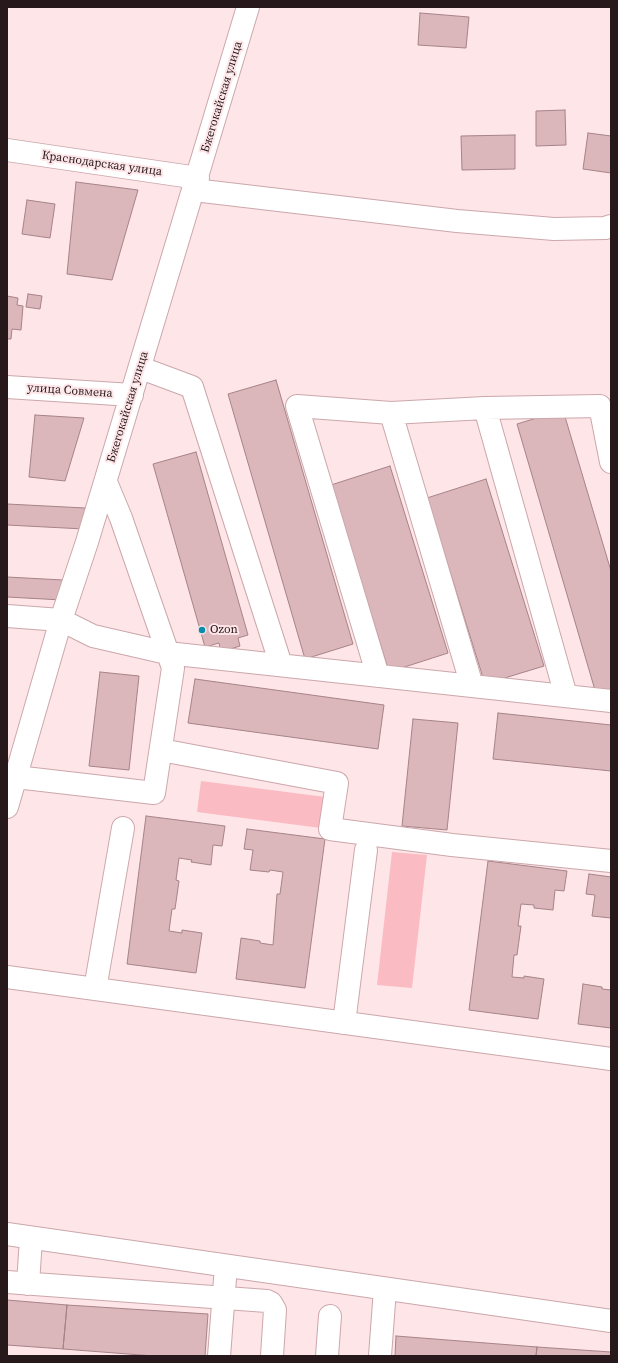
<!DOCTYPE html>
<meta charset="utf-8">
<style>
body{margin:0}
#map{position:relative;width:618px;height:1363px;overflow:hidden;background:#fde5e8;font-family:"Source Serif 4",serif}
canvas{display:block}
.frame{position:absolute;inset:0;border:8px solid #27191b;pointer-events:none}
</style>
<div id="map">
<canvas width="618" height="1363"></canvas>
<div class="frame"></div>
</div>
<script>
const context = document.querySelector('canvas').getContext('2d');
context.lineJoin = 'round';
function fillPath(path, color) {
  context.fillStyle = color;
  context.fill(path, 'evenodd');
}
function toPath(rows) {
  const path = new Path2D();
  for (const r of rows) {
    path.moveTo(r[0], r[1]);
    for (let i = 2; i < r.length; i += 2) path.lineTo(r[i], r[i + 1]);
  }
  return path;
}
function strokePath(path, color, width, dash) {
  context.strokeStyle = color;
  context.lineWidth = width;
  context.lineCap = dash ? 'butt' : 'round';
  context.setLineDash(dash || []);
  context.stroke(path);
}
function label(font, color, halo, rows, align = 'center') {
  context.font = font + ' "Source Serif 4",serif';
  context.lineWidth = 4;
  context.setLineDash([]);
  context.textBaseline = 'middle';
  context.strokeStyle = halo;
  context.fillStyle = color;
  for (const [text, x, y, turn = 0] of rows) {
    context.save();
    context.translate(x, y);
    context.rotate((+turn || 0) * Math.PI / 180);
    context.textAlign = isNaN(turn) ? turn : align;
    if (halo) context.strokeText(text, 0, 0);
    context.fillText(text, 0, 0);
    context.restore();
  }
}
fillPath(toPath([
 [201,781,325,797,321,828,197,812],
 [392,852,427,855,412,988,377,985]
]), '#fbbbc3');
const building = toPath([
 [420,13,469,17,466,48,418,45,420,13],
 [565,110,566,145,536,146,536,111,565,110],
 [588,133,611,136,611,173,583,169,588,133],
 [515,135,515,169,462,170,461,136,515,135],
 [76,182,138,190,112,280,67,274,76,182],
 [27,200,55,204,50,238,22,234,27,200],
 [28,294,42,296,40,309,26,307,28,294],
 [7,296,18,298,17,305,23,306,21,330,12,329,11,339,7,339,7,296],
 [276,380,353,644,305,659,228,394,276,380],
 [563,410,611,571,611,693,597,697,517,424,563,410],
 [35,415,84,418,65,481,29,477,35,415],
 [196,452,248,635,238,638,240,646,221,652,219,643,205,647,153,464,196,452],
 [390,466,448,653,389,672,331,485,390,466],
 [486,479,544,666,485,684,427,498,486,479],
 [7,504,85,508,84,529,7,525,7,504],
 [7,577,63,580,62,600,7,597,7,577],
 [100,672,139,676,129,770,89,766,100,672],
 [195,679,384,705,378,749,188,723,195,679],
 [498,713,611,725,611,771,493,759,498,713],
 [413,719,458,723,447,830,402,826,413,719],
 [146,816,225,826,222,846,213,845,211,865,191,862,192,860,179,858,176,880,179,881,175,909,172,909,169,931,182,933,182,930,202,933,196,973,127,964,146,816],
 [247,829,325,839,305,988,236,979,241,938,260,941,260,943,273,945,277,894,280,894,283,872,270,870,269,872,250,870,253,850,244,849,247,829],
 [488,861,567,871,564,891,555,890,553,910,534,908,534,905,521,904,518,926,521,926,517,955,514,955,512,977,524,978,524,976,544,979,538,1019,469,1010,488,861],
 [589,874,611,877,611,918,592,916,595,895,586,894,589,874],
 [583,984,602,987,602,989,611,990,611,1028,578,1024,583,984],
 [7,1300,67,1305,63,1349,7,1345,7,1300],
 [67,1305,208,1314,205,1356,154,1356,63,1349,67,1305],
 [396,1336,537,1347,536,1356,395,1356,396,1336],
 [537,1347,611,1352,611,1356,536,1356,537,1347]
]);
fillPath(building, '#dbb6ba');
strokePath(building, '#a68387', 1);
const minor = toPath([
 [7,150,198,178],
 [194,190,457,221,554,229,605,228,611,226],
 [141,368,192,387,281,665],
 [7,387,132,395],
 [485,408,566,696],
 [391,413,472,686],
 [7,616,61,620,93,636,167,653,611,701],
 [378,676,297,406,391,413,485,408,600,406,611,462],
 [161,750,337,783,330,829,452,845,611,861],
 [16,777,154,793,173,668,121,518,106,482],
 [7,807,61,620,87,542,248,7],
 [7,977,611,1059],
 [95,989,123,828],
 [344,1023,366,850],
 [7,1234,611,1321],
 [7,1282,267,1301,271,1303,275,1310,272,1356],
 [28,1284,31,1238],
 [219,1356,226,1266],
 [327,1356,330,1316],
 [380,1356,385,1289]
]);
strokePath(minor, '#cca7ab', 24);
strokePath(minor, '#fff', 22);
for (const [x, y, r, color] of [
 [202,630,4,"#058dac"]
]) {
  const dot = new Path2D();
  dot.arc(x, y, r, 0, 2 * Math.PI);
  context.fillStyle = color;
  context.fill(dot);
  strokePath(dot, '#fde5e8', 1.5);
}
label('12px', '#27191b', '#fde5e8', [
 ["Бжегокайская улица",222,97,-73],
 ["Краснодарская улица",102,164,8],
 ["улица Совмена",70,391,4],
 ["Бжегокайская улица",128,407,-73]
]);
label('12px', '#27191b', '#fde5e8', [
 ["Ozon",210,630]
], 'left');
</script>
